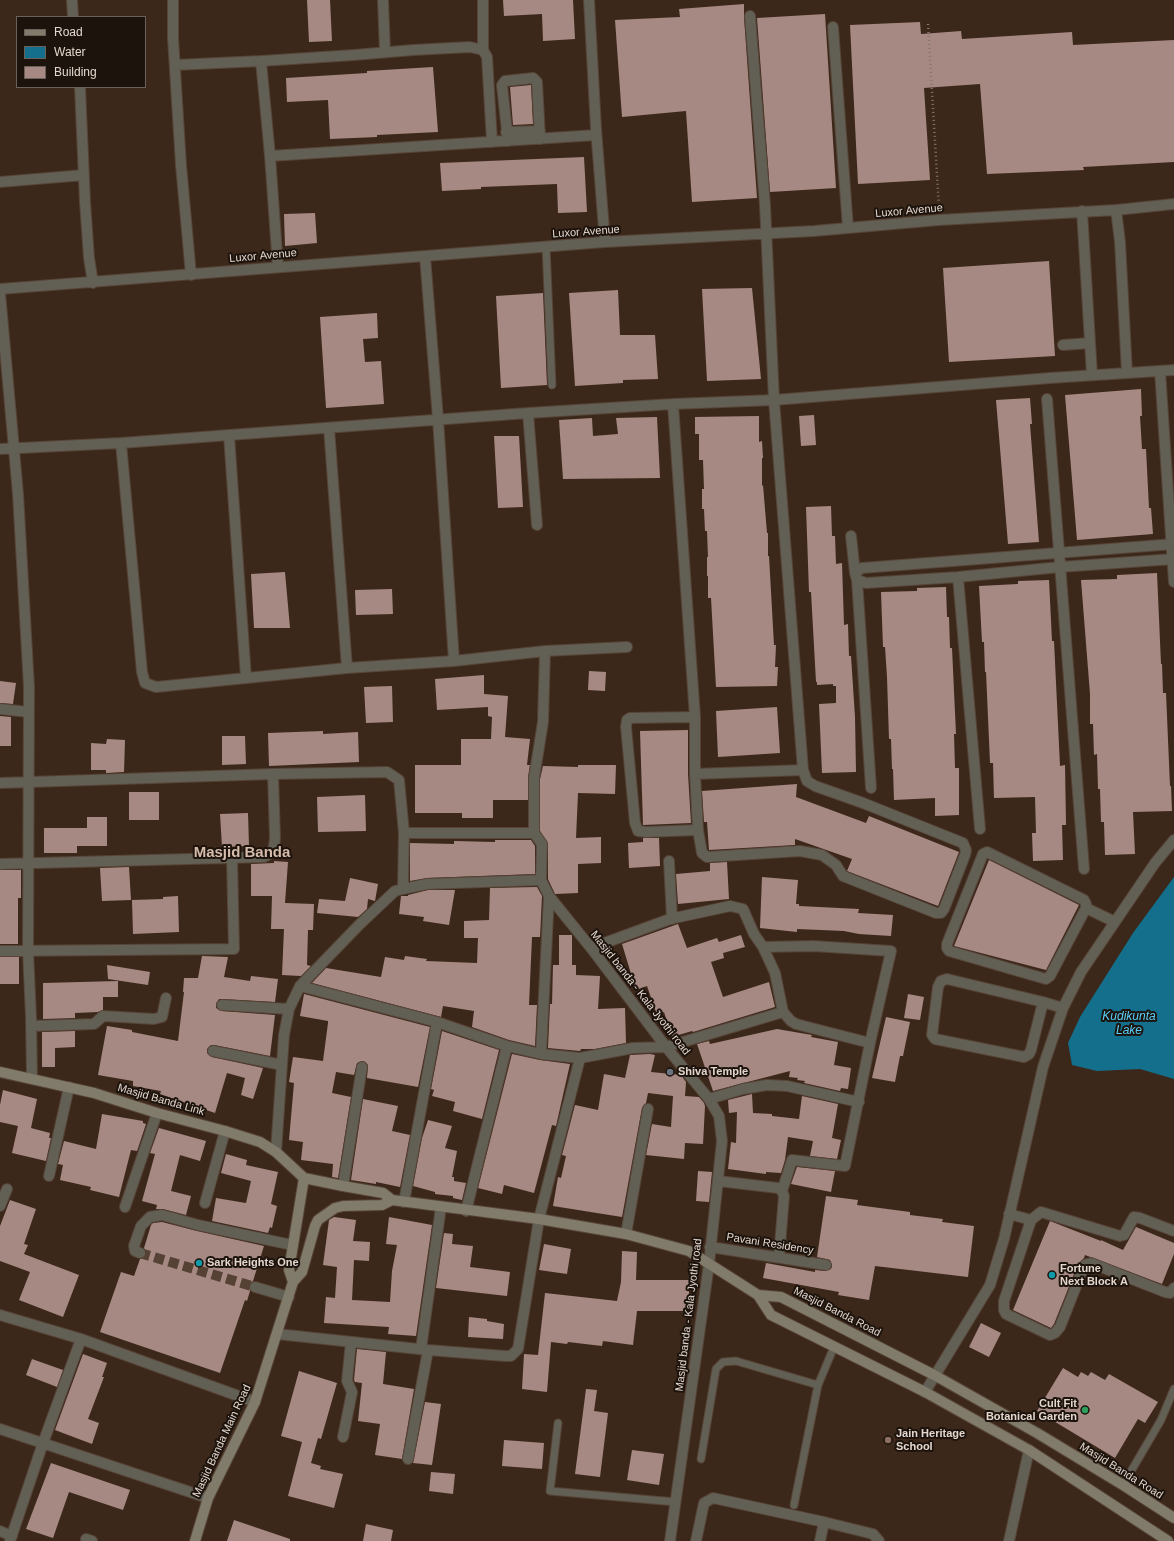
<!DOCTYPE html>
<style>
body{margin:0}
#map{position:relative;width:1174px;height:1541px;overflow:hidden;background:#3c281a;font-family:Helvetica,sans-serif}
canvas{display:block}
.legend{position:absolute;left:16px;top:16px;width:130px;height:72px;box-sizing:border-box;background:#1c130d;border:1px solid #6c615a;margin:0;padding:5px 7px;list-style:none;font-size:12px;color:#e4d7ce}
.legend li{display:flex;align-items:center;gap:8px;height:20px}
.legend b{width:20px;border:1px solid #6c615a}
</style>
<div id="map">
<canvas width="1174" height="1541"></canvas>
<ul class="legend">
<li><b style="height:5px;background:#807b6a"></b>Road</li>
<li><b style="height:11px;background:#136f8c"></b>Water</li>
<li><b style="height:11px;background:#a78983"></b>Building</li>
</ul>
</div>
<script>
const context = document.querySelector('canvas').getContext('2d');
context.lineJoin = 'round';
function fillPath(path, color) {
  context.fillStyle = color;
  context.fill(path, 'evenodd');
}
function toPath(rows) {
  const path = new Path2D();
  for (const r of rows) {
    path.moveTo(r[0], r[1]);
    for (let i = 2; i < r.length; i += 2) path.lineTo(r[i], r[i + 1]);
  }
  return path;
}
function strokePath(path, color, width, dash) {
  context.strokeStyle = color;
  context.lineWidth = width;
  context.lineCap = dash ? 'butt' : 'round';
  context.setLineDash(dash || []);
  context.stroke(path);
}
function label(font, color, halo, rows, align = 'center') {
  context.font = font + ' Helvetica,sans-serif';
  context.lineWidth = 4;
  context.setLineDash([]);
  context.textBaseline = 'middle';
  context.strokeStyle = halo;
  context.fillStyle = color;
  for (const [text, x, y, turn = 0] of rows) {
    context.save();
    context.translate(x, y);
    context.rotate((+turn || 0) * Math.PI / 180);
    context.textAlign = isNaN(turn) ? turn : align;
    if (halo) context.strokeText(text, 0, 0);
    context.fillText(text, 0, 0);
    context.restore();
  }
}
fillPath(toPath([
 [1174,877,1174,1079,1140,1069,1097,1071,1072,1065,1068,1043,1080,1017,1133,933]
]), '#136f8c');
fillPath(toPath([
 [307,0,330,0,332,41,309,42],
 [503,0,573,0,575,39,543,41,542,14,504,16],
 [744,4,744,17,757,198,692,202,686,111,622,117,615,20,680,17,679,9],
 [825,14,836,188,770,192,757,18],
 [920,22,921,34,961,31,962,39,1072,32,1073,45,1174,40,1174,162,1083,167,1084,170,987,174,980,84,924,88,930,180,858,184,850,25],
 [433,67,438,132,377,135,377,137,330,139,328,100,287,102,286,78,367,73,367,71],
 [531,85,533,124,513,125,510,87],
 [584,157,587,212,558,213,557,184,481,187,481,189,442,191,440,163],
 [315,213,317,243,285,246,284,214],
 [1049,261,1055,356,949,362,943,268],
 [752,288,761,379,707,381,702,289],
 [618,290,620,335,655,335,658,379,623,380,623,383,575,386,569,293],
 [543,293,547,385,501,388,496,296],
 [377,313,378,338,363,339,365,362,381,361,384,404,326,408,320,317],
 [1141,389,1142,416,1140,416,1142,449,1146,449,1149,508,1151,508,1153,534,1077,540,1065,395],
 [1030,398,1032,424,1030,424,1039,542,1008,544,996,400],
 [814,415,816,445,801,446,799,416],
 [759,416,759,442,762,441,763,458,762,458,762,486,763,485,767,533,768,533,768,556,769,556,774,645,776,645,775,667,778,667,777,686,716,687,711,598,708,598,708,576,707,576,707,557,708,557,707,531,705,531,704,509,702,509,702,489,704,489,703,460,699,460,699,434,695,434,695,417],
 [657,417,660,478,563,479,559,420,592,418,593,436,618,434,616,418],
 [494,436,519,436,523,507,498,508],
 [831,506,832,536,835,536,836,564,842,563,844,625,848,624,849,656,851,656,855,717,856,772,822,773,819,704,836,703,836,686,833,686,833,684,817,685,817,682,816,682,811,592,809,592,806,507],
 [285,572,290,628,254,628,251,574],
 [1157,573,1161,664,1162,664,1163,693,1166,693,1170,786,1171,786,1172,811,1133,812,1135,854,1105,855,1104,822,1101,822,1100,789,1098,789,1097,754,1094,755,1093,724,1090,724,1090,694,1081,580,1117,579,1117,575],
 [1049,580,1052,641,1054,641,1060,766,1065,765,1066,825,1062,825,1063,860,1033,861,1032,833,1036,833,1035,797,994,798,993,763,990,763,986,672,985,672,984,642,982,642,979,586,1018,584,1018,581],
 [946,587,947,617,949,617,950,648,952,648,956,734,954,734,955,768,959,768,959,815,935,816,935,798,894,800,893,769,892,769,891,739,889,739,887,677,885,647,883,647,881,592,917,591,917,588],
 [392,589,393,614,356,615,355,590],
 [589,671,606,672,605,691,588,690],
 [484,675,484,694,508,696,505,737,530,739,527,765,530,765,528,778,528,800,493,800,493,818,462,818,462,813,415,813,415,765,461,765,461,739,491,739,492,717,488,716,488,707,437,710,435,679],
 [0,681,16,683,13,704,0,703],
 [392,686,393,722,366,723,364,687],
 [777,707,780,753,718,757,716,711],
 [0,716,11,717,11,746,0,746],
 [688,730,688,774,691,823,643,825,640,731],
 [323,731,323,734,358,732,359,762,269,766,268,733],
 [222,736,245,736,246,764,222,765],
 [107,739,125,740,124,772,106,773,106,770,91,770,91,743,106,744],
 [578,765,616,765,615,794,578,793,576,838,601,837,601,863,578,864,578,893,555,894,548,879,548,844,540,831,540,779,543,766,578,767],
 [797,784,796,797,866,823,869,816,959,852,938,906,847,871,852,859,795,839,795,845,709,850,707,822,704,822,702,791],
 [129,792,159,792,159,820,129,820],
 [365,795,366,831,318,832,317,797],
 [248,813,249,846,222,847,220,814],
 [87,817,107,817,107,846,77,846,77,853,44,853,44,828,87,828],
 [643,838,659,838,660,866,629,868,628,843,643,842],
 [495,840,531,840,535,846,535,874,427,878,410,881,410,843,454,844,454,841,495,842],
 [989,860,1079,905,1046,970,954,946],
 [274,861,288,862,285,903,314,904,313,930,308,930,307,965,311,966,301,976,282,975,284,929,271,929,272,896,251,896,251,864,274,863],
 [727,862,729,899,678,904,676,874,710,871,710,863],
 [129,867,131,900,102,901,100,868],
 [0,870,21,870,21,898,18,898,18,944,0,944],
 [762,877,798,880,796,904,799,904,799,906,859,909,858,913,893,915,891,936,859,934,844,931,821,930,797,929,797,932,760,928],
 [350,878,378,884,375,901,368,899,367,909,358,917,317,913,319,899,345,901],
 [537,887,542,896,540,937,532,937,529,1005,537,1005,535,1046,509,1040,472,1027,474,1011,443,1006,441,1017,312,983,326,968,381,977,385,957,404,960,405,956,427,959,426,961,477,963,478,938,464,938,464,921,489,920,490,888],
 [428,890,455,890,449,925,423,921,424,917,399,914,401,896,408,896,408,895],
 [178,896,179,932,133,934,132,900,163,899,163,897],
 [678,924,687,948,717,938,719,942,741,935,745,947,723,953,724,958,711,962,723,997,769,982,775,1007,693,1032,692,1031,672,1037,664,1012,657,1015,647,986,636,990,622,944],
 [559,935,572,935,572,965,576,965,576,975,600,976,598,1009,625,1008,626,1043,595,1049,581,1049,580,1051,548,1048,550,1004,552,1004,553,965,559,965],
 [202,956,228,957,224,977,250,981,251,976,278,979,275,1002,222,999,219,999,216,1004,216,1008,222,1011,275,1015,270,1056,214,1045,211,1045,207,1049,207,1053,212,1057,263,1068,253,1099,241,1095,245,1078,227,1073,215,1113,160,1094,161,1091,133,1086,133,1081,98,1075,107,1026,132,1030,132,1032,178,1041,184,992,183,992,184,978,198,978],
 [0,957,19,957,19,984,0,984],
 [107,965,150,972,148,985,108,979],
 [118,981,118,997,103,997,103,1010,98,1012,75,1013,75,1018,43,1019,43,983],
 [304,994,430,1027,418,1087,367,1078,368,1065,363,1061,357,1063,354,1075,336,1072,332,1093,351,1097,338,1178,332,1177,333,1164,301,1160,303,1142,289,1140,294,1083,289,1082,293,1057,323,1061,328,1023,328,1021,300,1016],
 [908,994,924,997,920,1020,904,1018],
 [886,1017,910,1022,903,1056,900,1056,895,1082,872,1078],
 [777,1029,812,1035,811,1037,838,1042,834,1065,851,1068,848,1089,841,1088,840,1091,804,1083,805,1081,797,1080,798,1078,789,1077,790,1071,713,1091,697,1044,709,1041,710,1044],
 [75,1031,75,1047,55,1048,55,1067,42,1067,42,1032],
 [442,1031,499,1050,482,1119,453,1111,455,1102,432,1096,434,1090,431,1089],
 [512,1054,540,1060,570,1064,556,1126,552,1125,534,1193,504,1185,502,1194,478,1188],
 [650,1054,655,1055,651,1072,681,1075,686,1082,685,1096,699,1097,704,1103,705,1106,703,1144,685,1143,684,1159,646,1155,652,1124,671,1127,673,1096,648,1093,646,1103,642,1108,622,1217,553,1206,558,1177,561,1178,566,1156,562,1155,575,1105,598,1110,604,1074,625,1078,630,1055],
 [3,1090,37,1099,31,1128,50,1133,49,1138,51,1138,46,1161,12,1153,18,1126,0,1122,0,1105],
 [752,1094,753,1113,772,1114,772,1116,799,1119,802,1096,838,1104,832,1138,841,1140,837,1159,810,1156,813,1141,788,1137,785,1160,781,1173,766,1172,766,1174,728,1169,731,1142,736,1143,737,1112,729,1113,728,1100],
 [363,1099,398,1106,392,1131,410,1135,400,1187,376,1182,376,1184,351,1180],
 [102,1114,143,1121,143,1123,146,1124,137,1151,131,1150,119,1197,90,1190,91,1187,60,1180,63,1165,58,1164,64,1141,96,1149],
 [428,1120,452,1126,445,1148,457,1151,452,1177,454,1177,454,1181,466,1183,462,1200,453,1198,453,1196,435,1194,435,1192,413,1186,422,1138],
 [159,1128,206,1141,200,1161,180,1155,171,1191,191,1196,186,1215,163,1209,156,1209,157,1205,142,1201,155,1154,150,1153],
 [226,1154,247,1160,246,1165,278,1172,271,1204,277,1206,272,1228,270,1227,268,1233,212,1221,216,1198,246,1203,251,1181,221,1173],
 [797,1167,835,1171,831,1192,791,1184],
 [698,1171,712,1172,709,1202,696,1201],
 [826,1196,858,1200,857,1205,910,1212,910,1215,943,1219,942,1222,974,1226,968,1277,875,1266,869,1300,838,1295,839,1292,763,1278,766,1263,815,1272,815,1270,825,1271,831,1269,832,1266,830,1260,817,1257],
 [10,1200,36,1209,24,1244,28,1245,24,1254,79,1275,63,1317,19,1300,30,1272,0,1261,0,1226],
 [334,1217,356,1220,353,1241,370,1242,369,1261,354,1260,352,1300,390,1302,392,1271,397,1245,386,1244,389,1217,432,1225,416,1336,388,1334,389,1327,324,1323,326,1297,335,1298,337,1267,323,1265,329,1220],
 [1050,1221,1101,1241,1101,1240,1123,1250,1136,1227,1174,1243,1174,1254,1162,1284,1085,1255,1084,1258,1078,1264,1054,1324,1051,1328,1013,1310],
 [162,1222,197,1231,264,1246,253,1281,249,1285,250,1291,247,1301,245,1300,220,1373,100,1332,121,1272,134,1276,140,1259,144,1258,146,1255,146,1252,144,1248,151,1225,153,1223],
 [444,1233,453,1234,452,1244,473,1246,470,1267,510,1272,507,1296,436,1288],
 [544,1244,571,1249,567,1274,539,1270],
 [622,1251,637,1252,636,1280,689,1280,689,1311,637,1311,633,1345,603,1341,602,1346,568,1342,567,1344,551,1342,547,1392,522,1389,524,1354,538,1355,545,1293,617,1301,621,1282],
 [469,1317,487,1319,487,1321,504,1324,503,1339,468,1337],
 [981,1323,1001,1333,989,1357,969,1347],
 [357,1349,386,1352,383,1384,414,1389,402,1459,375,1455,380,1424,358,1421,362,1383,355,1382,354,1380],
 [83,1354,107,1363,102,1377,104,1377,88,1419,99,1423,92,1444,55,1430],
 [32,1359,63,1370,57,1387,26,1375],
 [1063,1368,1078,1377,1081,1372,1088,1376,1091,1372,1105,1380,1109,1374,1158,1402,1145,1423,1138,1419,1115,1458,1037,1411],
 [299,1371,337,1383,321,1439,318,1438,311,1463,321,1466,320,1469,343,1474,334,1508,288,1496,302,1442,281,1436],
 [586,1389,597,1390,594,1411,608,1413,600,1477,575,1474],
 [425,1402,441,1404,432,1465,413,1463],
 [504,1440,544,1443,542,1469,502,1466],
 [632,1450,664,1454,659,1485,627,1480],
 [51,1463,130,1490,123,1510,69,1492,53,1538,26,1529],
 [431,1472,455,1474,453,1494,429,1491],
 [234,1520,290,1539,290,1541,227,1541],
 [366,1524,393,1530,391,1541,363,1541]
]), '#a78983');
strokePath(toPath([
 [140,1253,255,1287]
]), '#554235', 10, [10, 5]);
const lane = toPath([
 [546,246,552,385],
 [558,1423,550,1491,676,1502],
 [701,1459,716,1369,723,1362,736,1361,818,1385],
 [1123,1485,1161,1420,1174,1389],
 [794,1505,818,1385,834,1347]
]);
const street = toPath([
 [72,0,73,17],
 [173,0,173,38,181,165,191,275],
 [383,0,385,52],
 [589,0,596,129,605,242],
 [833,27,848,228],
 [483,50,483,0],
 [175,65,261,61],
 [80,87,85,202,89,258,93,283],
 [506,132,540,131],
 [508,141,502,85,505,81,533,78,537,82,540,139],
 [492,142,487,57,483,50,470,47,413,50,354,55,261,61,270,156,596,135],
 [270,156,278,267],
 [0,182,84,175],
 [1116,210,1120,242,1127,373],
 [1082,211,1092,375],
 [425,256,438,419,454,661],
 [0,289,605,242,814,231,939,220,1116,210,1174,204],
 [0,293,18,494,29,687,28,951,31,1017,32,1079],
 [1063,345,1090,343],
 [1160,371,1174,582],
 [1047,399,1084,869],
 [673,404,695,717,695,774,803,770],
 [528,413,537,525],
 [329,428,347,668],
 [229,435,246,678],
 [121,443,142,672,145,683,156,687,347,668,454,661,545,651,627,647],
 [0,449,121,443,528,413,673,404,774,400,1050,378,1174,370],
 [851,536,855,573],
 [1174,544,862,568,855,573,857,580,866,583,958,577,1060,567,1174,559],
 [958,577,980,829],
 [857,580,871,788],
 [545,651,543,722,534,778,534,833,542,844,541,880,549,896,591,948,666,1047,709,1099,719,1116,722,1141,709,1264,670,1541],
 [0,709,29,712],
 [695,717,630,718,627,720,626,727,635,823,638,831,646,832,698,830,702,853,707,857,800,851,822,855,836,865,843,876,936,913,941,913,944,909,965,855,966,850,963,843,863,803,815,786,807,781,803,770,774,400,765,205,750,16],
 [695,774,698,830],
 [0,783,273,774,387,772,399,780,404,833,534,833],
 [669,861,672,919],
 [0,864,264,857,273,852,275,839,273,774],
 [403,889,404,833],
 [1086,908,1050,976,1046,979,949,951,947,948,947,944,983,854,987,852,1084,900,1086,904,1086,908,1115,922],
 [591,948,670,919,730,906,743,909,754,934,763,947],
 [0,951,234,949,232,858],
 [300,986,437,1022,507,1046,541,1054,580,1058,633,1048,666,1047,783,1012],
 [1043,1002,1031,1050,1029,1054,1024,1057,935,1039,932,1035,938,987,941,981,947,979,1043,1002,1063,1008],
 [222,1005,289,1009],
 [31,1026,94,1024,103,1016,154,1019,162,1017,166,998],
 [213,1051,282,1065],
 [541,1054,549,896],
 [709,1099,743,1089,767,1085,787,1086,859,1102],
 [276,1152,284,1035,289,1009,300,986,359,925,395,891,403,889,427,884,541,880],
 [49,1176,69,1087],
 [718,1181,778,1188,782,1191,784,1196,779,1257],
 [343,1186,362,1067],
 [782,1191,792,1160,845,1166,870,1043,891,951,813,946,763,947,775,973,783,1012,791,1021,796,1024,870,1043],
 [404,1202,437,1022],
 [205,1203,225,1131],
 [0,1206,7,1189],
 [125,1207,157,1113],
 [466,1211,507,1046],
 [1009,1214,1031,1220],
 [1174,1231,1140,1218,1134,1217,1124,1235,1120,1236,1041,1212,1031,1220,1004,1301,1004,1310,1006,1314,1050,1335,1055,1333,1060,1327,1084,1266,1087,1264,1091,1263,1165,1292,1170,1293,1174,1288],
 [626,1234,648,1109],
 [710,1247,826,1265],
 [140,1253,135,1251,134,1246,141,1226,150,1217,162,1215,198,1225,292,1245],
 [255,1287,289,1297],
 [0,1315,81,1339,255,1402],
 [277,1334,428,1350,505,1356,511,1356,518,1349,539,1219,580,1058],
 [421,1349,441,1207],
 [925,1392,990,1285,1004,1239,1043,1067,1063,1008,1081,972,1155,863,1174,840],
 [0,1429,208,1498],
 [343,1437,352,1392,347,1381,351,1342],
 [408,1459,428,1350],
 [0,1531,12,1536],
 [86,1539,92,1541],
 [10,1541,43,1443,81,1339],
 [696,1541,704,1503,713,1498,824,1522,873,1534,879,1541],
 [820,1541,824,1522],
 [1009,1541,1029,1450]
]);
const secondary = toPath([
 [0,1072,94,1093,157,1113,225,1131,260,1142,276,1152,304,1178,343,1186,383,1193,392,1200,539,1219,626,1234,689,1251,758,1295,771,1315,925,1392,1029,1450,1168,1541],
 [293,1282,289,1270,304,1178],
 [758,1295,781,1297,936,1376,1037,1433,1123,1485,1174,1518],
 [195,1541,208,1498,255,1402,293,1282,302,1272,315,1226,318,1220,335,1208,343,1206,382,1205,392,1200]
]);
strokePath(lane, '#574437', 9);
strokePath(street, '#574437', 12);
strokePath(secondary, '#574437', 12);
strokePath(toPath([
 [928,24,939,208]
]), '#87766a', 2.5, [1, 3]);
strokePath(lane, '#625f55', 7);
strokePath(street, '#625f55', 10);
strokePath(secondary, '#807b6a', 10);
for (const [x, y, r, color] of [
 [670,1072,4,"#6b7280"],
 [199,1263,4,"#0f9aa8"],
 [1052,1275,4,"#0f9aa8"],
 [1085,1410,4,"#2e9e5b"],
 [888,1440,4,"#8d6e63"]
]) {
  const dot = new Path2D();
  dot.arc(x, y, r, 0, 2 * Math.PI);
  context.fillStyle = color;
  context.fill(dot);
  strokePath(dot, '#1c130d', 1.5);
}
label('11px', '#e4d7ce', '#1c130d', [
 ["Luxor Avenue",909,211,-5],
 ["Luxor Avenue",586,232,-4],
 ["Luxor Avenue",263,256,-5],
 ["Masjid banda - Kala Jyothi road",640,993,52],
 ["Masjid Banda Link",161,1100,16],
 ["Pavani Residency",770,1244,9],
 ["Masjid Banda Road",837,1312,27],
 ["Masjid banda - Kala Jyothi road",689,1315,-83],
 ["Masjid Banda Main Road",222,1441,-65],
 ["Masjid Banda Road",1121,1471,32]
]);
label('bold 11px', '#e4d7ce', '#1c130d', [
 ["Shiva Temple",678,1072],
 ["Sark Heights One",207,1263],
 ["Fortune",1060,1269],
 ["Next Block A",1060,1282],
 ["Cult Fit",1077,1404,"right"],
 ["Botanical Garden",1077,1417,"right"],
 ["Jain Heritage",896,1434],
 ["School",896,1447]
], 'left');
label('italic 12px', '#59cffa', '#1c130d', [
 ["Kudikunta",1129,1017],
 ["Lake",1129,1031]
]);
label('bold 15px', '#d6bcab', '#1c130d', [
 ["Masjid Banda",242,853]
]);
</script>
